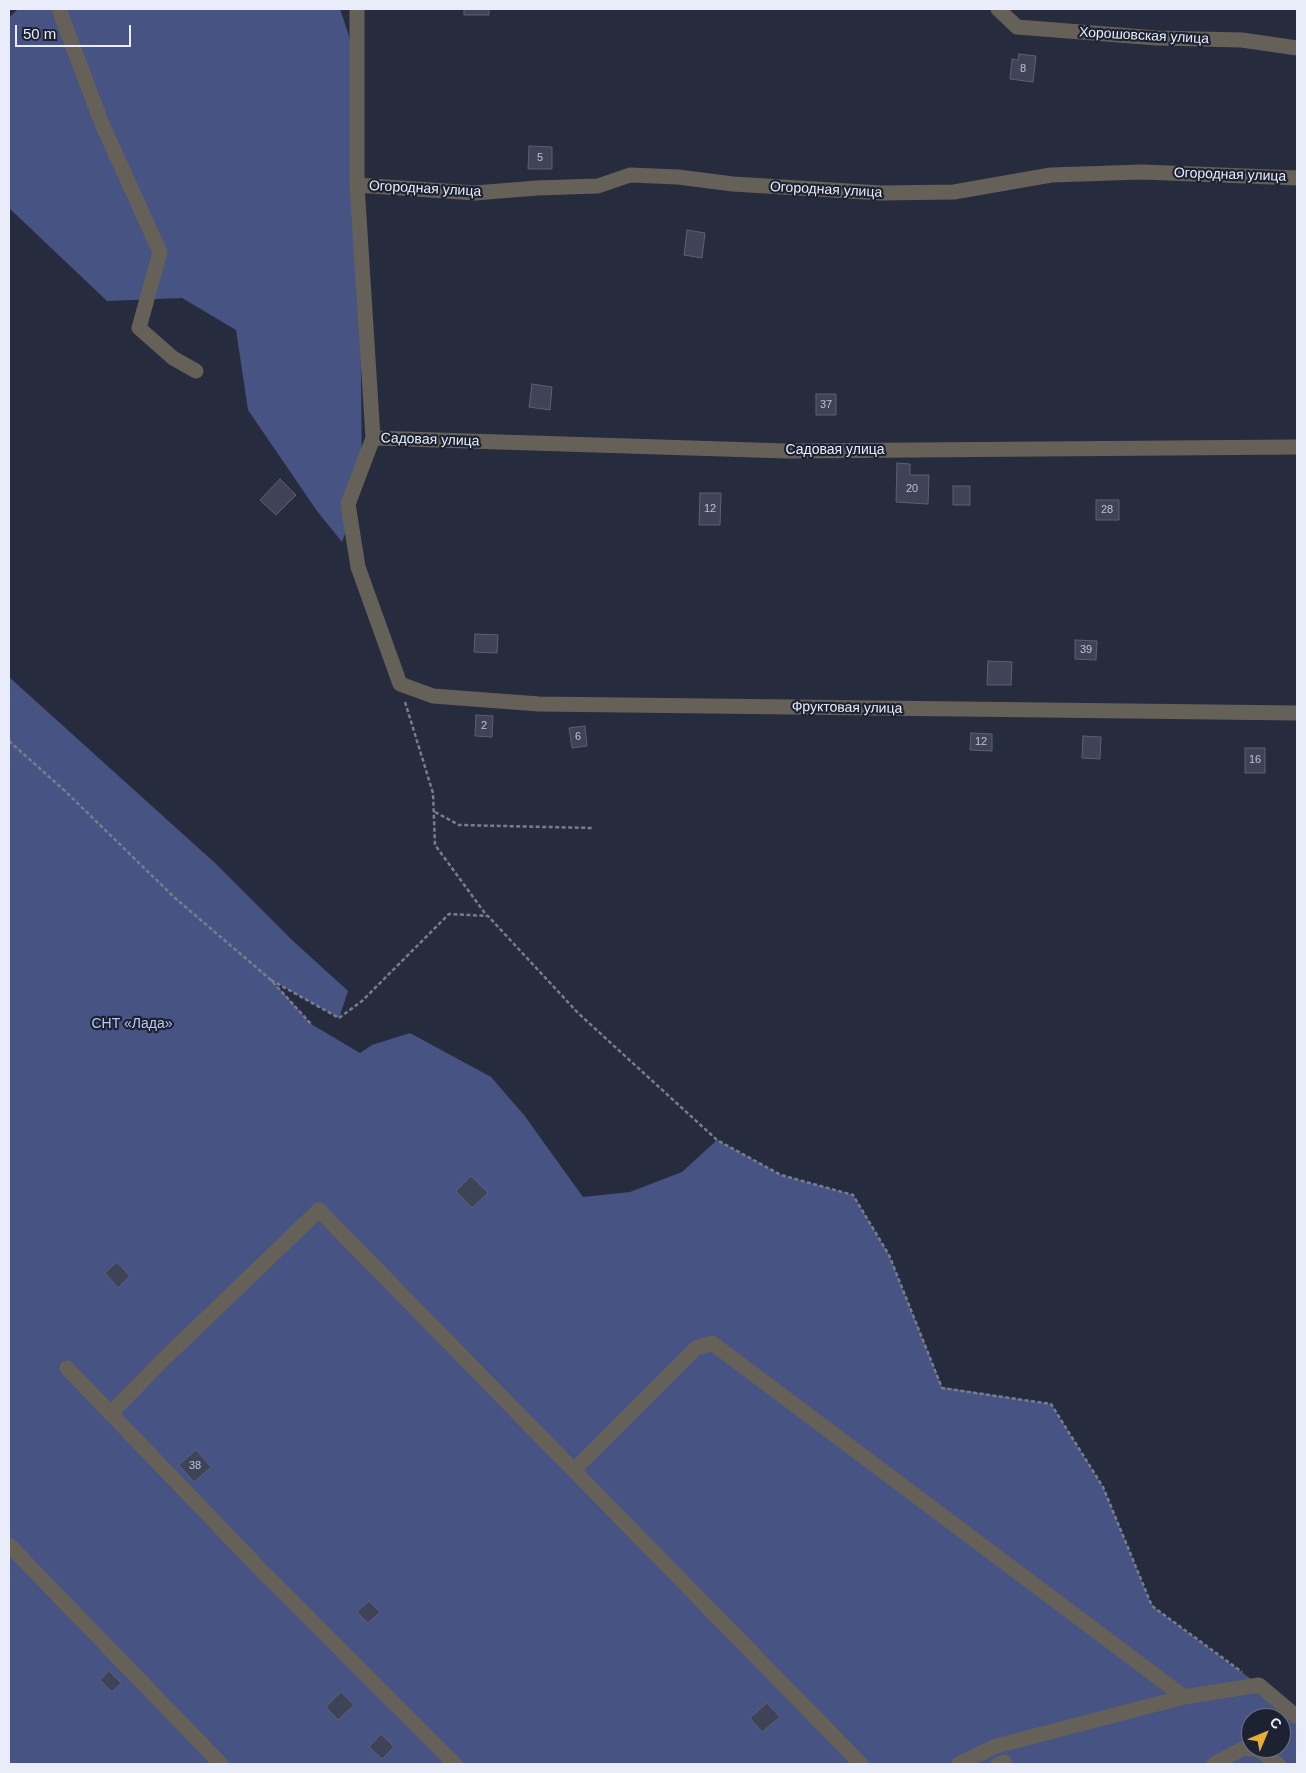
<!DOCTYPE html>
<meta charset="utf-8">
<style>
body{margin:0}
#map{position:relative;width:1306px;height:1773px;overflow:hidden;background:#262c3e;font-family:Helvetica,sans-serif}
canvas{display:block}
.frame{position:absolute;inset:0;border:10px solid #e9edf9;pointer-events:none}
.north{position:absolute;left:1241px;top:1708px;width:50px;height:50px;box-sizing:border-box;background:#1d2233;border:1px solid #6f7382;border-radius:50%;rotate:45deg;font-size:14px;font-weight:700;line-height:20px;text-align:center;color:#e9edf9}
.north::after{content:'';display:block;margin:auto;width:18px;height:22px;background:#e6ad36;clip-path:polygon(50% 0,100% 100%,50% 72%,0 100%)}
.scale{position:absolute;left:15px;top:25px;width:116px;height:22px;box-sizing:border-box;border:2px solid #e9edf9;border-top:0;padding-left:6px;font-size:15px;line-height:18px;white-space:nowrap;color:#e9edf9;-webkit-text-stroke:4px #1d2233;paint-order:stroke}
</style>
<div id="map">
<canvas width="1306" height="1773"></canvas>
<div class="frame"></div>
<div class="north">С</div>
<div class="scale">50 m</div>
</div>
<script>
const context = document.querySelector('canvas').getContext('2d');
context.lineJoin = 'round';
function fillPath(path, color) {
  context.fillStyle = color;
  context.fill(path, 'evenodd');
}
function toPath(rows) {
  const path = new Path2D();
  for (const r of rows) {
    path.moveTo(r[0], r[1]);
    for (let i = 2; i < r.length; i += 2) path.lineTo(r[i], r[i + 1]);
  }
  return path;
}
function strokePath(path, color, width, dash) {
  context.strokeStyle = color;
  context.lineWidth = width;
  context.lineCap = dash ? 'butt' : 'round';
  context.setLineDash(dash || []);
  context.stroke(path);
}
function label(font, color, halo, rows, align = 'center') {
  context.font = font + ' Helvetica,sans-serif';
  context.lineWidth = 4.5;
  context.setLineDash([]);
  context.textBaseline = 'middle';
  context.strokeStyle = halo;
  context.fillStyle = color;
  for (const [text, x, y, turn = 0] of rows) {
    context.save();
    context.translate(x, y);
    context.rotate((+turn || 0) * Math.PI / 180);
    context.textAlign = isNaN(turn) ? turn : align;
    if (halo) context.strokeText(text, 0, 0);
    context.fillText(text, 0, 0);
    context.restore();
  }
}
fillPath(toPath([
 [18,9,340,9,358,63,362,488,342,542,317,511,248,410,236,330,182,298,107,301,9,208,9,18],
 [9,677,215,863,292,940,348,991,339,1018,273,981,311,1024,360,1053,372,1045,410,1033,491,1077,524,1115,583,1197,630,1192,682,1172,717,1140,781,1175,853,1195,889,1255,942,1387,1051,1404,1103,1487,1152,1606,1259,1685,1297,1717,1297,1764,9,1764],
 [1251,1718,1281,1718,1281,1748,1251,1748]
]), '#475382');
const building = toPath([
 [464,9,489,9,489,15,464,15,464,9],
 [1019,54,1036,56,1033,82,1010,79,1012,59,1018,60,1019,54],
 [529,146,552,147,552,169,528,169,529,146],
 [687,230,705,233,702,258,684,255,687,230],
 [532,384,552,387,550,410,529,407,532,384],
 [816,394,836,394,836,415,816,415,816,394],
 [897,463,910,464,910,475,929,475,928,504,896,502,897,463],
 [280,479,296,495,276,515,260,500,280,479],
 [953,486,970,486,970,505,953,505,953,486],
 [700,493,721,493,720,525,699,525,700,493],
 [1096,500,1119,500,1119,520,1096,520,1096,500],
 [475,634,498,635,497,653,474,652,475,634],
 [1075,640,1097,641,1096,660,1075,659,1075,640],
 [988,661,1012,662,1011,685,987,685,988,661],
 [476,715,493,716,492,737,475,736,476,715],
 [585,726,587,746,572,748,569,728,585,726],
 [971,733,992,734,992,751,970,750,971,733],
 [1083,736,1101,737,1100,759,1082,758,1083,736],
 [1245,748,1265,748,1265,773,1245,773,1245,748],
 [471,1176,488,1193,472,1208,456,1191,471,1176],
 [117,1262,130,1276,118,1288,105,1273,117,1262],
 [196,1450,211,1467,194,1482,179,1465,196,1450],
 [369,1601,380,1612,368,1623,357,1612,369,1601],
 [109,1671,121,1683,112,1692,100,1680,109,1671],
 [341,1692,354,1705,338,1720,326,1707,341,1692],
 [767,1703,780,1717,762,1732,750,1718,767,1703],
 [381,1734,394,1747,382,1759,369,1747,381,1734]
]);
fillPath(building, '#3e4357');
strokePath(building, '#5a6075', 1);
strokePath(toPath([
 [405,702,433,793,435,845,487,916],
 [9,741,65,791,175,898,271,980,311,1024],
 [435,812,459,825,592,828],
 [271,980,339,1018,362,1001,449,914,488,916,578,1013,717,1140,781,1175,853,1195,889,1255,942,1388,1051,1404,1103,1487,1152,1606,1242,1672]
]), '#787d8d', 2.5, [4, 2.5]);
strokePath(toPath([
 [59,9,102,124,160,252,139,328,173,358,196,371],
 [357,9,357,185,373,438,348,504,358,567,400,684,433,696,539,704,1297,713],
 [998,9,1017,27,1157,38,1242,40,1297,48],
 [357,185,475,193,537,188,598,186,630,175,678,177,733,184,881,193,954,192,1051,175,1142,172,1297,178],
 [373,438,786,451,1297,447],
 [67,1368,262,1571,455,1764],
 [110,1414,165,1358,319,1210,861,1764],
 [574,1470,696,1348,712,1343,1184,1697],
 [9,1545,221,1764],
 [959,1764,996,1746,1184,1697,1259,1685,1297,1717],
 [998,1764,1004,1762],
 [1214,1764,1242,1749,1257,1749,1278,1764]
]), '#666158', 15);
label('11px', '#bec2d0', null, [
 ["8",1023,69],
 ["5",540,158],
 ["37",826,405],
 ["20",912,489],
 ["12",710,509],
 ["28",1107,510],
 ["39",1086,650],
 ["2",484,726],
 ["6",578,737],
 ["12",981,742],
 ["16",1255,760],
 ["38",195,1466]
]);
label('14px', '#e9edf9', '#1d2233', [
 ["Хорошовская улица",1144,36,3],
 ["Огородная улица",1230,175,2],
 ["Огородная улица",425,189,3],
 ["Огородная улица",826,190,3],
 ["Садовая улица",430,440,2],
 ["Садовая улица",835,450],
 ["Фруктовая улица",847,708,1]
]);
label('14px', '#b8c6f5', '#1d2233', [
 ["СНТ «Лада»",132,1024]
]);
</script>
